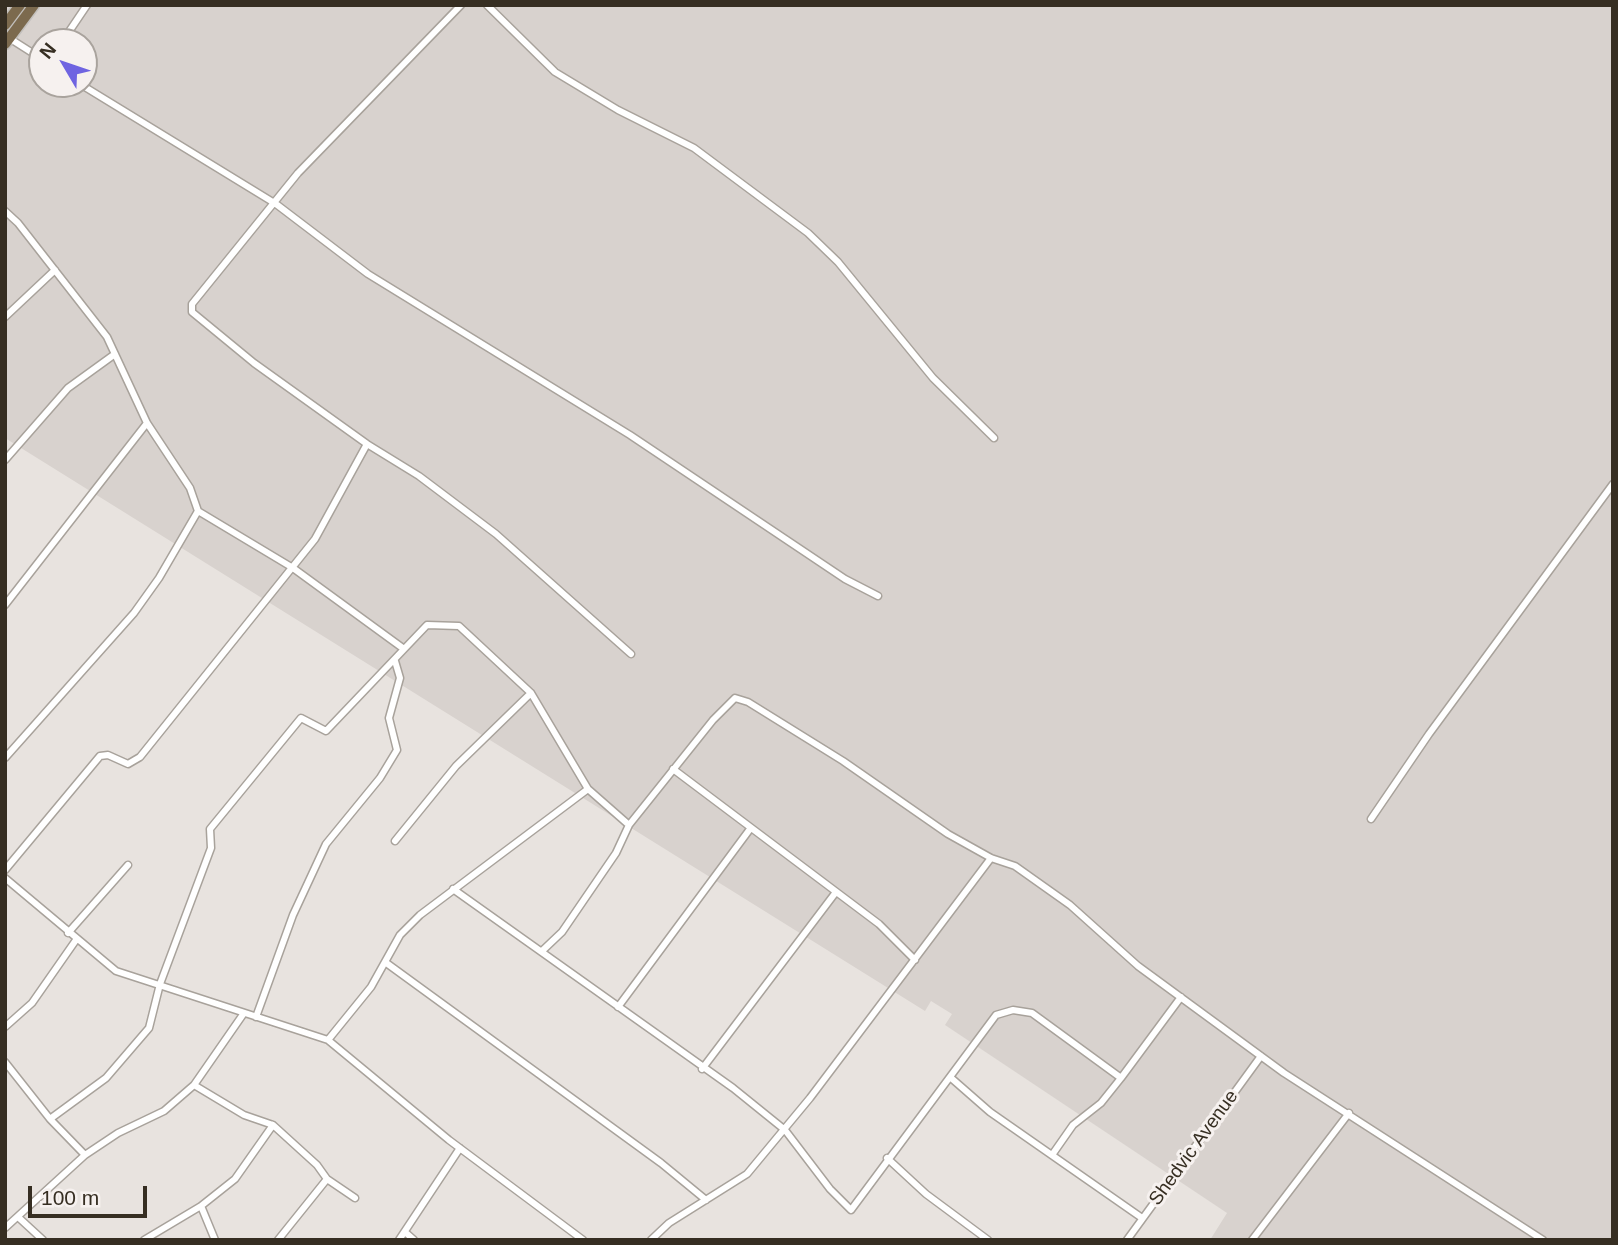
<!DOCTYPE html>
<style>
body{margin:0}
#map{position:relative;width:1618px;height:1245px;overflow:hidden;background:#e8e3df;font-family:Arial,sans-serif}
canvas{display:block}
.frame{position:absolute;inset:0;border:7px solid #362e22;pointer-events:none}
.north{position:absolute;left:28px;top:28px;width:70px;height:70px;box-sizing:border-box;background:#f6f1ef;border:2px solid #a9a39d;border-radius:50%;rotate:309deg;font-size:19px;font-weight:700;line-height:28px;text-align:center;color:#362e22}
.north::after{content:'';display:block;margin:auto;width:24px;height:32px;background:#6f64e1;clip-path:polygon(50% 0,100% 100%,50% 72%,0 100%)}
.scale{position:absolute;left:28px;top:1186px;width:119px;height:32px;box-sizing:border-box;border:4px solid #362e22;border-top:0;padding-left:9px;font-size:21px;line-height:24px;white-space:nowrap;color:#362e22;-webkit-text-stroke:5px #f6f1ef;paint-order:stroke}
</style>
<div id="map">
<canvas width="1618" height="1245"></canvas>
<div class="frame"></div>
<div class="north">N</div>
<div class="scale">100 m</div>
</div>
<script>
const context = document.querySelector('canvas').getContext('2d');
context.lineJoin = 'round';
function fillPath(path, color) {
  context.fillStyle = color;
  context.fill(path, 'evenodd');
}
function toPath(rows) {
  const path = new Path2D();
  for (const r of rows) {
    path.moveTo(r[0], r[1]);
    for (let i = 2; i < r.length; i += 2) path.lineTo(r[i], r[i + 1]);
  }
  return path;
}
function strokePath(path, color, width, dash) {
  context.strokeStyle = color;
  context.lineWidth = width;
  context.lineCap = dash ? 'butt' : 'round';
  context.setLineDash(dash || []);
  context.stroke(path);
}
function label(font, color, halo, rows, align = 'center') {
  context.font = font + ' Arial,sans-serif';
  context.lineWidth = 6;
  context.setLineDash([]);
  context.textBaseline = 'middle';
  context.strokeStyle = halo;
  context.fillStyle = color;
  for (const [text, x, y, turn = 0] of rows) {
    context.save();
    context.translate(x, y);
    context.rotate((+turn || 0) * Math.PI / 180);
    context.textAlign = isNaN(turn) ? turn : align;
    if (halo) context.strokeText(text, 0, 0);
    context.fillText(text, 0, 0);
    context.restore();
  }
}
fillPath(toPath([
 [5,5,1613,5,1613,1240,1210,1240,1227,1213,945,1025,952,1014,931,1001,925,1011,5,438],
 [42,42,84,42,84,84,42,84]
]), '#d8d2ce');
const minor = toPath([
 [487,5,555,72,618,110,694,148,808,233,838,262,933,378,994,438],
 [9,38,42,59],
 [62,42,87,5],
 [80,84,276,204,368,274,630,435,845,579,878,596],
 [5,211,18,223,107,337,147,423,190,488,198,511,293,568,404,649],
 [5,317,55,270],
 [367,444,254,363,192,312,192,304,298,173,461,5],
 [5,460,68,388,115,354],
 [5,605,147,423],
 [5,758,134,613,159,578,198,511],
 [673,769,879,924,915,960],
 [1371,819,1429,734,1613,484],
 [629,825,713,720,735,698,748,702,843,761,948,834,991,858,1015,866,1070,905,1138,966,1284,1073,1543,1240],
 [395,841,456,766,531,693],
 [5,870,100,756,108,755,128,764,140,757,315,539,367,444,419,476,496,534,631,654],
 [5,878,116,971,328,1040,449,1140,583,1240],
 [453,889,733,1088,785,1130,830,1189,851,1210,996,1015,1013,1010,1032,1013,1121,1078,1181,997],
 [68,933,128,865],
 [385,962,661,1163,706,1200],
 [618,1007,750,829],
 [256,1017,293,915,326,844,380,778,397,750,389,718,400,678,395,661],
 [5,1027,32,1003,76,940],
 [328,1040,371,987,400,935,420,915,588,789],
 [5,1062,50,1119,85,1155],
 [702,1069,836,892],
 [950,1077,990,1112,1142,1218],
 [194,1085,244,1115,273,1125,317,1165,327,1179,355,1198],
 [50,1119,106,1078,149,1028,160,984,211,848,210,829,301,718,326,731,427,625,459,626,531,693,588,789,629,825,616,853,562,932,542,951],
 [1052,1155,1073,1125,1101,1103,1121,1078],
 [887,1158,926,1194,988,1240],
 [201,1206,215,1240],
 [18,1217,43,1240],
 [5,1228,85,1155,118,1133,164,1111,194,1085,244,1013],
 [405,1232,414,1240],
 [144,1240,201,1206,235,1179,273,1125],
 [278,1240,327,1179],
 [399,1240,460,1148],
 [651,1240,669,1223,747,1174,810,1098,991,858],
 [1127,1240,1261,1056],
 [1252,1240,1349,1113]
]);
const trunk = toPath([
 [5,25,20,5],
 [5,44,34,5]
]);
strokePath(minor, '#a8a29b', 9);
strokePath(trunk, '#c3c0bd', 13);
strokePath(minor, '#fff', 6);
strokePath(trunk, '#7c6a4e', 10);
label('19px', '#362e22', '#f6f1ef', [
 ["Shedvic Avenue",1194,1148,-54]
]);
</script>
